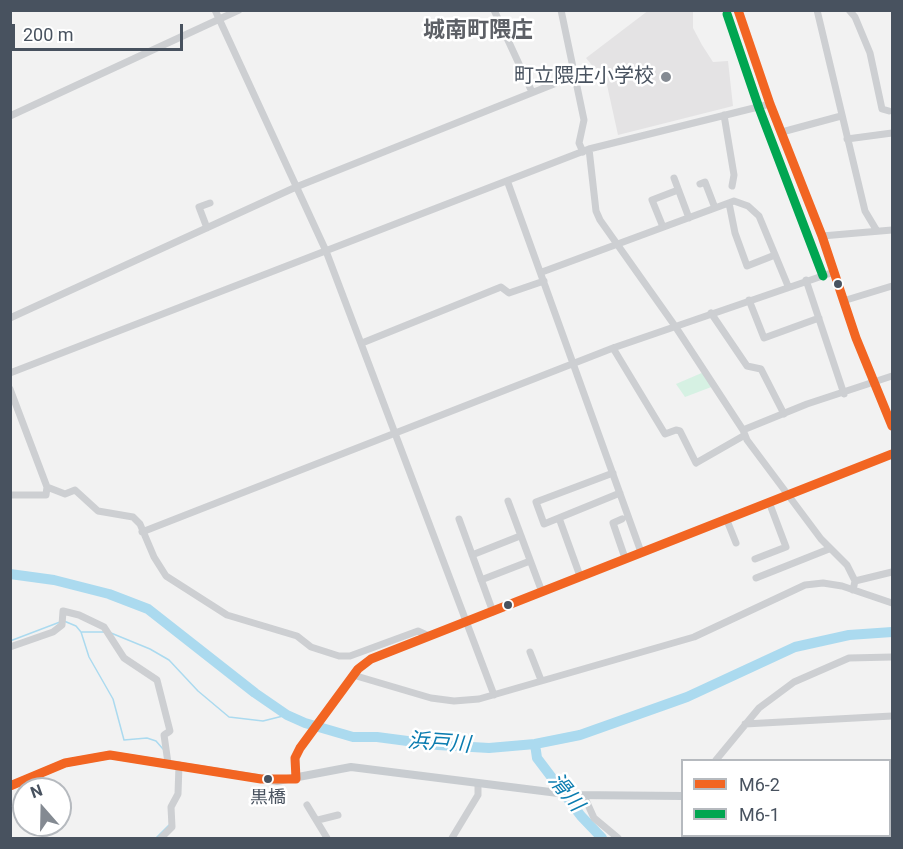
<!DOCTYPE html>
<meta charset="utf-8">
<style>
body{margin:0}
#map{position:relative;width:903px;height:849px;overflow:hidden;background:#f2f2f2;font-family:Roboto,sans-serif}
canvas{display:block}
.frame{position:absolute;inset:0;border:12px solid #48525f;pointer-events:none}
.legend{position:absolute;left:681px;top:759px;width:210px;height:78px;box-sizing:border-box;background:#fff;border:2px solid #b6babf;margin:0;padding:8px 10px;list-style:none;font-size:18px;color:#48525f}
.legend li{display:flex;align-items:center;gap:12px;height:30px}
.legend b{width:30px;border:2px solid #b6babf}
.north{position:absolute;left:12px;top:777px;width:60px;height:60px;box-sizing:border-box;background:#fff;border:2px solid #b6babf;border-radius:50%;rotate:340deg;font-size:16px;font-weight:700;line-height:24px;text-align:center;color:#48525f}
.north::after{content:'';display:block;margin:auto;width:21px;height:27px;background:#848a92;clip-path:polygon(50% 0,100% 100%,50% 72%,0 100%)}
.scale{position:absolute;left:12px;top:24px;width:171px;height:27px;box-sizing:border-box;border:3px solid #48525f;border-top:0;padding-left:8px;font-size:18px;line-height:21px;white-space:nowrap;color:#48525f;-webkit-text-stroke:4px #fff;paint-order:stroke}
</style>
<div id="map">
<canvas width="903" height="849"></canvas>
<div class="frame"></div>
<ul class="legend">
<li><b style="height:8px;background:#f26522"></b>M6-2</li>
<li><b style="height:8px;background:#00a651"></b>M6-1</li>
</ul>
<div class="north">N</div>
<div class="scale">200 m</div>
</div>
<script>
const context = document.querySelector('canvas').getContext('2d');
context.lineJoin = 'round';
function fillPath(path, color) {
  context.fillStyle = color;
  context.fill(path, 'evenodd');
}
function toPath(rows) {
  const path = new Path2D();
  for (const r of rows) {
    path.moveTo(r[0], r[1]);
    for (let i = 2; i < r.length; i += 2) path.lineTo(r[i], r[i + 1]);
  }
  return path;
}
function strokePath(path, color, width, dash) {
  context.strokeStyle = color;
  context.lineWidth = width;
  context.lineCap = dash ? 'butt' : 'round';
  context.setLineDash(dash || []);
  context.stroke(path);
}
function label(font, color, halo, rows, align = 'center') {
  context.font = font + ' Roboto,"Noto Sans JP",sans-serif';
  context.lineWidth = 5;
  context.setLineDash([]);
  context.textBaseline = 'middle';
  context.strokeStyle = halo;
  context.fillStyle = color;
  for (const [text, x, y, turn = 0] of rows) {
    context.save();
    context.translate(x, y);
    context.rotate((+turn || 0) * Math.PI / 180);
    context.textAlign = isNaN(turn) ? turn : align;
    if (halo) context.strokeText(text, 0, 0);
    context.fillText(text, 0, 0);
    context.restore();
  }
}
fillPath(toPath([
 [649,10,693,11,693,28,702,45,713,62,728,61,733,106,618,135,607,85,600,69,595,69,586,58]
]), '#e4e3e4');
fillPath(toPath([
 [704,372,714,386,685,397,676,384]
]), '#d6f1e3');
strokePath(toPath([
 [64,621,76,626,81,632,89,657,113,699,124,740,147,738,156,741,163,749],
 [82,632,104,632],
 [111,633,150,649,169,660,198,691,229,717,263,721,287,715],
 [10,641,60,622],
 [156,838,169,825]
]), '#abdaef', 1.5);
strokePath(toPath([
 [10,574,54,580,109,594,148,609,255,693,287,715,305,723,353,737,377,737,438,745,489,748,535,744,580,735,687,697,795,647,849,635,892,632],
 [535,744,537,758,581,816,602,838]
]), '#abdaef', 10);
strokePath(toPath([
 [215,10,326,251,494,695],
 [494,10,532,92],
 [561,10,584,120,579,143,583,152],
 [738,10,770,104,822,236,856,338,892,426],
 [817,10,865,211,877,231],
 [849,10,855,17,870,53,882,109,889,111],
 [724,115,734,175,732,186],
 [10,116,239,10],
 [782,132,841,116],
 [847,139,892,133],
 [589,149,596,211,600,220,675,326,743,430,747,440,821,539,847,565,855,581,853,590],
 [674,178,689,218],
 [508,183,641,552],
 [700,184,705,182,715,208],
 [729,203,735,233,747,266,775,255],
 [663,227,652,200,678,190],
 [207,228,199,207,210,203],
 [822,236,892,230],
 [542,272,734,201,748,206,759,216,788,286],
 [806,280,844,394],
 [749,300,764,338,819,318],
 [843,301,892,286],
 [711,313,747,366,761,369,784,414],
 [10,318,296,187,574,76],
 [362,343,501,287,509,293,544,281],
 [613,348,665,434,676,430,680,431,696,463,745,435],
 [10,373,589,149,770,104],
 [10,389,47,487,65,494,75,490,98,511,133,517,140,524,154,557,166,576,227,615,297,636,311,647,339,656,350,656,418,631,429,636],
 [743,430,807,404,892,376],
 [613,473,536,502,544,524,620,493],
 [10,495,46,495,47,487],
 [508,501,542,592],
 [559,518,580,576],
 [726,518,736,543],
 [459,519,493,612],
 [622,519,613,523,625,558],
 [142,532,613,348,834,272],
 [472,555,520,536],
 [755,559,786,547,769,502],
 [756,578,829,549],
 [481,580,530,561],
 [855,581,892,572],
 [10,647,53,632,62,625,63,611,79,615,104,627,124,658,157,680,170,731,164,735,168,763],
 [530,652,541,680],
 [353,675,431,698,454,701,479,699,694,637,805,585,823,583,842,586,892,603],
 [745,724,892,716],
 [716,760,759,708,794,682,849,658,892,657],
 [296,779,295,758,300,748,358,669,371,659,892,454],
 [584,796,594,818,618,838],
 [307,805,327,838],
 [318,820,338,815],
 [161,838,172,827,171,807,178,794,179,765],
 [452,838,478,795,478,784],
 [697,838,698,836],
 [852,838,853,836]
]), '#cdcfd2', 7);
strokePath(toPath([
 [10,786,65,763,110,755,277,781,351,767,574,795,682,796],
 [878,836,888,838]
]), '#c8ccd0', 8);
strokePath(toPath([
 [738,10,770,104,822,236,856,338,892,426],
 [10,786,65,763,110,755,261,779,296,779,295,758,300,748,358,669,371,659,892,454]
]), '#f26522', 9);
strokePath(toPath([
 [727,14,759,108,823,276]
]), '#00a651', 9);
for (const [x, y, r, color] of [
 [666,77,6,"#848a92"],
 [838,284,5,"#48525f"],
 [508,605,5,"#48525f"],
 [268,779,5,"#48525f"]
]) {
  const dot = new Path2D();
  dot.arc(x, y, r, 0, 2 * Math.PI);
  context.fillStyle = color;
  context.fill(dot);
  strokePath(dot, '#fff', 2);
}
label('18px', '#48525f', '#fff', [
 ["黒橋",268,798]
]);
label('20px', '#48525f', '#fff', [
 ["町立隈庄小学校",654,77]
], 'right');
label('italic 21px', '#0a7cb0', '#fff', [
 ["浜戸川",439,744,4],
 ["滑川",565,793,51]
]);
label('bold 22px', '#5d6066', '#fff', [
 ["城南町隈庄",478,31]
]);
</script>
